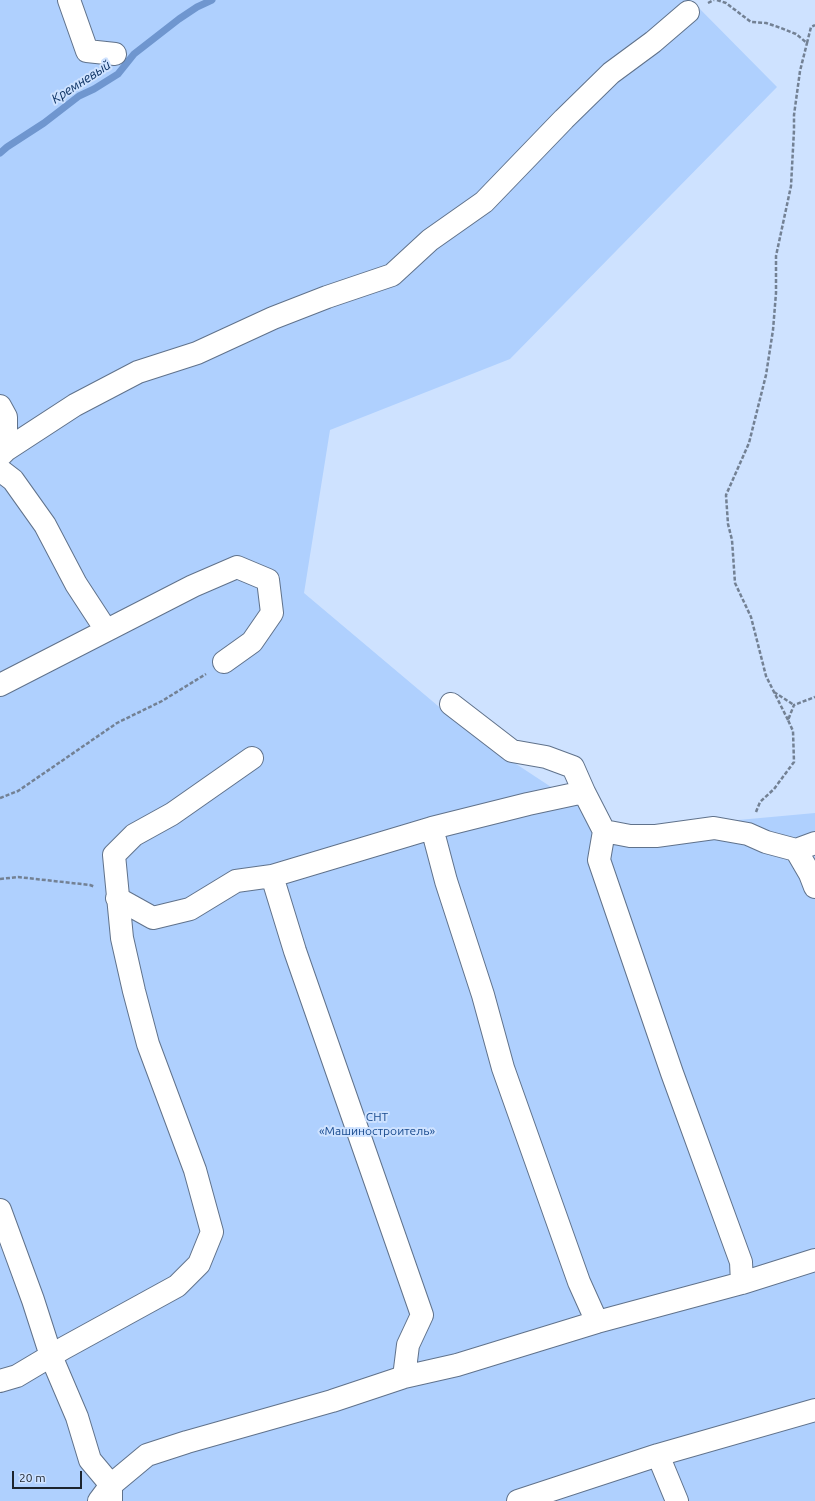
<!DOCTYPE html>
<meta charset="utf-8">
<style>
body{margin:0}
#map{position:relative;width:815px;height:1501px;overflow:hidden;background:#cee2ff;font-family:Ubuntu,sans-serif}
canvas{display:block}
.scale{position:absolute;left:12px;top:1471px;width:70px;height:18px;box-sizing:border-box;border:2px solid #1c242e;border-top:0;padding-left:5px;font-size:12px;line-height:14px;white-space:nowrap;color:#1c242e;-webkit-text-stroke:3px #cee2ff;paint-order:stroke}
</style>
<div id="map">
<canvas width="815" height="1501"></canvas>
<div class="scale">20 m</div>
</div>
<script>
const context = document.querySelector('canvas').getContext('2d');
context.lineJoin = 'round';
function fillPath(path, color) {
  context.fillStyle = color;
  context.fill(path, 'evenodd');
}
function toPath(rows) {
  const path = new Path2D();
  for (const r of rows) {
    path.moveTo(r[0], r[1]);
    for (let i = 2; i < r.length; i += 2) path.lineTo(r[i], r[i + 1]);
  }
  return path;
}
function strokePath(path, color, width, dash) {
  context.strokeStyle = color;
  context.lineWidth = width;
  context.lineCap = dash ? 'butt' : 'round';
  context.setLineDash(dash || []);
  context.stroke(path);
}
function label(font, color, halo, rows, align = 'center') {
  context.font = font + ' Ubuntu,sans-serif';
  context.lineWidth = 4;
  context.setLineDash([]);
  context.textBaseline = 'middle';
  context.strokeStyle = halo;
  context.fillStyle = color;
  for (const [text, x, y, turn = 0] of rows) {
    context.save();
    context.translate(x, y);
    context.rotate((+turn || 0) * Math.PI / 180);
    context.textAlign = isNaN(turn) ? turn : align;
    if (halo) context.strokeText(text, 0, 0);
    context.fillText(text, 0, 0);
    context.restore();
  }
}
fillPath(toPath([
 [0,0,691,0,777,87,510,359,330,430,304,593,444,711,507,758,618,831,815,813,815,1501,0,1501]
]), '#afd0fe');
strokePath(toPath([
 [0,153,7,147,44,123,79,96,94,89,118,74,134,54,179,19,197,7,212,0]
]), '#6f96cf', 7);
const minor = toPath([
 [69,0,87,51,115,54],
 [0,406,6,417,6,450],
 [0,456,6,450,75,405,138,372,197,353,273,318,327,297,392,275,430,240,484,202,564,119,611,73,653,42,688,12],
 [0,470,13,480,45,525,76,584,106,630],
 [0,685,193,586,237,567,268,580,272,613,252,642,224,662],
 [451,704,512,751,546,757,573,767,584,792],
 [432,828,528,804,584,792,604,831,599,860,672,1073,741,1262,742,1283],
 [604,831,630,836,656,836,714,828,748,834,766,842,796,850,810,874,815,887],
 [796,850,815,843],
 [272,876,432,828,446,881,483,995,503,1068,579,1282,597,1322],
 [117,898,153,918,190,909,236,881,272,876,295,951,422,1315,408,1345,404,1377],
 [0,1210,33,1300,51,1356,77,1417,90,1460,111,1485,111,1500],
 [0,1381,17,1376,64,1348,177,1286,199,1264,212,1232,195,1170,148,1044,134,991,122,938,114,855,134,835,172,814,252,758],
 [658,1455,677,1501],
 [99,1501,111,1485,147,1455,187,1442,332,1401,404,1377,457,1365,597,1322,742,1283,815,1260],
 [518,1501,658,1455,815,1410]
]);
strokePath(minor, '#60728b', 24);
strokePath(toPath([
 [717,0,726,3,751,22,766,23,781,28,796,34,807,43,811,27,815,25],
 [708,3,714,0],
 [774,692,794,705],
 [788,720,766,676,751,617,735,583,732,540,728,524,726,495,749,443,766,375,773,330,776,293,776,256,791,186,794,130,794,115,800,71,807,43],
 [0,798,18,791,117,723,162,701,206,674],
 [756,812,760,802,774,789,794,762,793,731,788,720,794,705,815,697],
 [0,879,18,877,90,885,95,887]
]), '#738194', 2.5, [4, 2]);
strokePath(minor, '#fff', 22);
label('12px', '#184a8e', '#cee2ff', [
 ["СНТ",377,1117],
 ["«Машиностроитель»",377,1131]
]);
label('italic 13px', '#02285a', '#cee2ff', [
 ["Кремневый",81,82,-33]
]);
</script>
